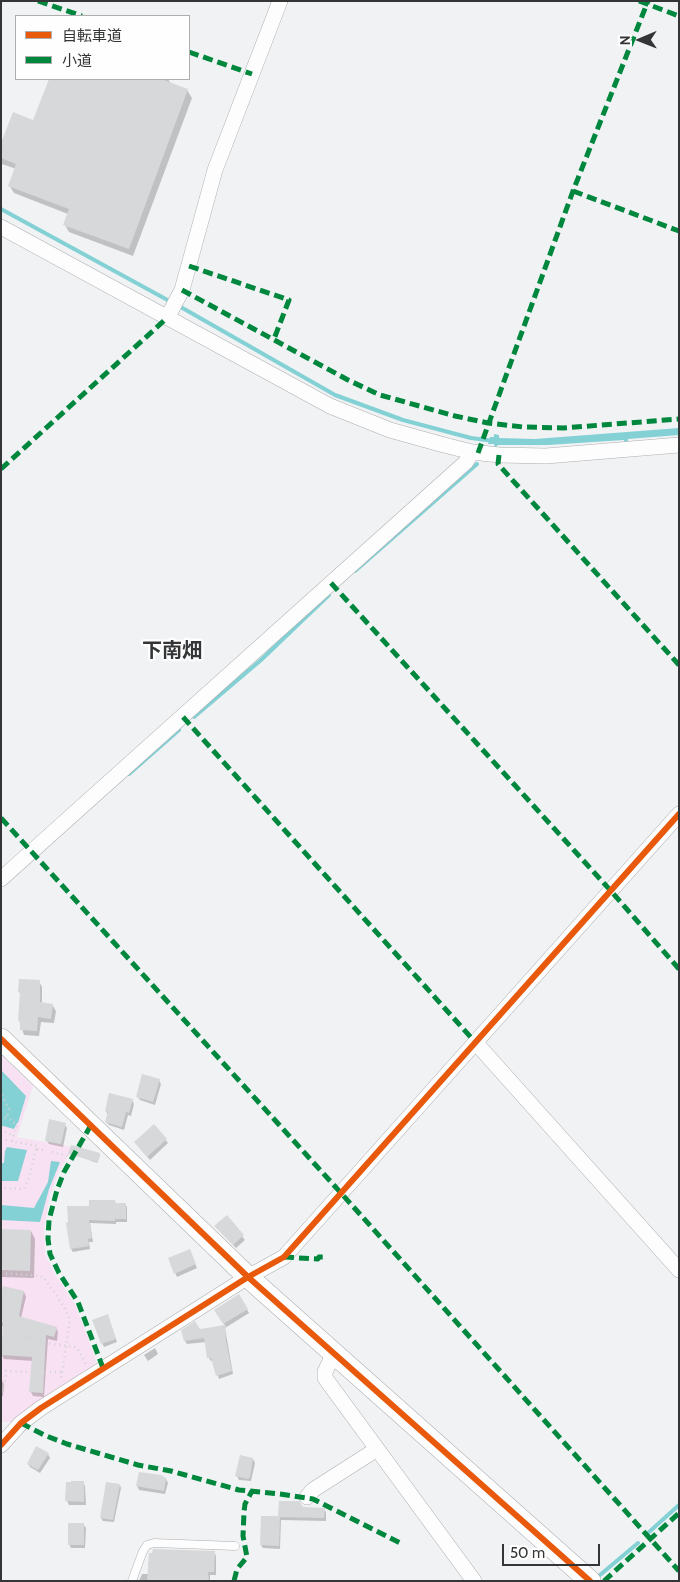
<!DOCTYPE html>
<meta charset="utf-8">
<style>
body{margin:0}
#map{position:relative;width:680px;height:1582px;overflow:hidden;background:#f0f2f4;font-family:Cabin,"Noto Sans JP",sans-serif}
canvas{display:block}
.frame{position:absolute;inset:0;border:2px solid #343536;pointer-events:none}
.legend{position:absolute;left:15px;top:15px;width:175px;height:65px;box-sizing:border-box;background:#fefefe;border:1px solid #adaeae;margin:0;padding:6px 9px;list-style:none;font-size:15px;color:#343536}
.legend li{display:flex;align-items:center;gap:10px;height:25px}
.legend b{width:25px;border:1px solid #adaeae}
.north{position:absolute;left:615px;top:15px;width:50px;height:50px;-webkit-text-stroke:4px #fefefe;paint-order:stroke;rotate:269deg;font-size:14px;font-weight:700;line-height:20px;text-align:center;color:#343536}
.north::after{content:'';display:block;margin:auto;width:18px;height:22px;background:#343536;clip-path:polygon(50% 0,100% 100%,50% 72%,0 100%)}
.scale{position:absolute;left:502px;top:1544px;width:98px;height:22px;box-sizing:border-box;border:2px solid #343536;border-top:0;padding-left:6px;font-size:15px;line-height:18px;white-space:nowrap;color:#343536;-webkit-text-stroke:4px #fefefe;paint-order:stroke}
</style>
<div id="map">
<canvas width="680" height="1582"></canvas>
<div class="frame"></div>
<ul class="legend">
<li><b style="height:6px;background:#e8590c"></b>自転車道</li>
<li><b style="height:6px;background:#00873e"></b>小道</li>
</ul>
<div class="north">N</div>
<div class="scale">50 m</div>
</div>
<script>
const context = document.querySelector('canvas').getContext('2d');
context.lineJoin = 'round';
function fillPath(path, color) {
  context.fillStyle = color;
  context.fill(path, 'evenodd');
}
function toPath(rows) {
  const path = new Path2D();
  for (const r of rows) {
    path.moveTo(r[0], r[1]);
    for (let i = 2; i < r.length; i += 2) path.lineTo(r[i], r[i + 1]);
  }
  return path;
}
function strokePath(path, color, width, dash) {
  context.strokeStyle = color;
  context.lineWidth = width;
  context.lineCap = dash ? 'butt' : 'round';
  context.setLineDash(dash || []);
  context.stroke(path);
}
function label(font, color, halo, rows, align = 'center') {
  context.font = font + ' Cabin,"Noto Sans JP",sans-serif';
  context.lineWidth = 4.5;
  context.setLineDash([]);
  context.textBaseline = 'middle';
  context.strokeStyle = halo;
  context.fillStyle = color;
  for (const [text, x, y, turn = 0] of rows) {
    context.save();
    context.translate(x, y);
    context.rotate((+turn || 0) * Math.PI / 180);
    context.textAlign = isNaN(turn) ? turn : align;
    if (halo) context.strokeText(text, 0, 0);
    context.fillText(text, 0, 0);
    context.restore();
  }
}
fillPath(toPath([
 [1,1054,33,1086,17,1137,73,1147,59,1171,50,1195,44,1228,45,1254,56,1276,75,1304,96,1360,94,1367,12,1422,1,1422]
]), '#f8e1f2');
fillPath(toPath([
 [679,428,679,435,628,439,628,442,624,442,624,440,548,445,498,445,495,448,494,444,488,444,490,437,494,437,494,434,499,435,499,438,535,439],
 [1,1070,26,1096,18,1123,17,1123,14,1129,3,1126,1,1127],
 [7,1147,27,1150,18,1181,1,1181,1,1163,4,1163,5,1151],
 [51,1161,60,1162,49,1189,40,1222,1,1220,1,1205,34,1208,48,1182]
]), '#83d1d5');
fillPath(toPath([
 [50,79,168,79,171,84,187,90,192,98,133,256,69,232,65,225,68,214,14,193,9,185,16,169,2,164,1,146,34,121],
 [39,981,42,987,42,1004,53,1006,56,1011,54,1023,41,1022,39,1036,24,1035,19,1020,21,995,19,992],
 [159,1080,161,1084,155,1105,140,1100,138,1097],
 [132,1100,134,1104,131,1116,128,1115,124,1130,109,1125,106,1122,108,1115,106,1111],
 [65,1125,67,1128,63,1147,49,1144,47,1141],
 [154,1125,168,1143,150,1160,135,1142],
 [70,1153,99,1154,100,1155,97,1163],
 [115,1201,116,1204,125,1204,127,1207,127,1222,116,1222,116,1224,90,1223,93,1242,89,1242,90,1249,73,1252,71,1249,91,1207],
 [226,1217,245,1240,236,1248,215,1226],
 [1,1230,31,1231,35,1239,34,1278,1,1277],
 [191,1254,197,1268,177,1277,170,1259],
 [24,1292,26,1297,21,1318,56,1328,58,1332,57,1341,48,1339,44,1397,33,1396,31,1392,33,1361,4,1359,2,1355,4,1326,1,1326,1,1302],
 [239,1295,249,1313,225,1328,233,1374,219,1379,213,1361,211,1361,209,1358,206,1342,187,1344,185,1341,199,1331,226,1327,216,1310],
 [109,1319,117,1342,104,1347,102,1343],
 [155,1348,158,1354,148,1361,144,1355],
 [1,1379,4,1384,3,1396,1,1396],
 [37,1448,48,1454,50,1458,40,1473,30,1467,28,1464],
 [253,1459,255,1463,251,1481,239,1480,237,1476],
 [140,1473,166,1479,168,1483,165,1494,139,1490,137,1486],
 [83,1482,85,1486,86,1505,69,1505,67,1501],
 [120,1485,121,1488,114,1522,103,1521,101,1518],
 [280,1502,302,1508,324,1509,326,1512,326,1521,281,1520,280,1549,263,1548,261,1545,280,1518],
 [83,1524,86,1528,85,1548,71,1548,69,1544],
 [214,1552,216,1556,216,1575,210,1575,210,1581,139,1581,142,1574,149,1574,154,1554]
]), '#0003');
strokePath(toPath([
 [1,209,173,303],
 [179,306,335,395,403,420,471,438,494,441],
 [355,571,477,464],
 [194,717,261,660,329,595],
 [129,774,179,730],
 [648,1533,679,1505],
 [600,1575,638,1543]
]), '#83d1d5', 4);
fillPath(toPath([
 [49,79,161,79,188,89,129,249,63,225,69,209,8,186,16,164,1,158,1,143,13,112,33,120],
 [19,979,40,980,40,1002,53,1004,51,1019,38,1017,37,1031,20,1030,20,1021,18,1021,20,992,18,992],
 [142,1074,160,1079,153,1102,136,1097],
 [109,1093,133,1099,129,1113,126,1112,122,1127,105,1122,108,1112,105,1111],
 [49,1119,66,1123,61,1144,45,1141],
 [154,1124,167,1139,147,1157,134,1142],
 [71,1145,100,1153,97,1162,68,1154],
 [89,1200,115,1200,115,1203,126,1203,126,1219,115,1219,115,1221,89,1220,92,1238,88,1239,89,1246,70,1249,66,1223,68,1222,67,1206,89,1206],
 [227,1215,244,1235,233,1245,214,1226],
 [1,1229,31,1230,30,1271,1,1270],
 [190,1249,196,1264,174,1274,168,1258],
 [3,1286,24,1291,19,1316,57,1327,54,1337,46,1335,43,1393,29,1392,32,1357,1,1355,3,1323,1,1322,1,1296],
 [239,1294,248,1309,223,1324,214,1310],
 [108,1314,116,1339,101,1344,92,1320],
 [195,1321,200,1329,225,1325,226,1341,232,1371,216,1376,211,1358,207,1358,204,1338,184,1341,181,1330],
 [36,1446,49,1453,38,1470,27,1464],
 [240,1455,253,1458,250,1477,248,1479,235,1476],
 [139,1472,161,1475,166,1478,164,1491,136,1486],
 [71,1481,84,1481,84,1502,65,1501,66,1482,71,1482],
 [106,1482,120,1484,113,1520,100,1518],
 [279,1501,299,1501,303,1507,325,1508,324,1518,280,1517,279,1546,260,1545,261,1516,278,1516],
 [68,1523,84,1523,84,1545,68,1545],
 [153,1549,215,1551,214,1572,208,1572,209,1581,147,1581,149,1553,152,1553]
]), '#d6d8da');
const lane = toPath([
 [132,1581,143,1551,147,1545,154,1543,235,1546]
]);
const street = toPath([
 [1,227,330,406,390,430,444,445,472,452,499,455,546,456,679,445],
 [167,318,182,290,215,170,280,1],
 [1,879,466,462,472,452],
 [476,1043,679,1270],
 [333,1355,325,1372,325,1378,474,1581],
 [1,1445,21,1423,41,1408,248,1277,284,1257,679,814],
 [307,1497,313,1490,377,1449]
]);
const secondary = toPath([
 [1,1039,248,1277,590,1581]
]);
strokePath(lane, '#adaeb0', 9);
strokePath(street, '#adaeb0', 16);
strokePath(secondary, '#adaeb0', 22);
strokePath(toPath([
 [2,1095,11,1113],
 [6,1116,17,1125,12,1141],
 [5,1119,10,1110],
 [1,1129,13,1136],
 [1,1139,37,1146,29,1178,24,1189,1,1188],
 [37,1149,43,1150],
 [52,1152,72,1157],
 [1,1273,40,1276,44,1278,63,1305,70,1320,61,1380],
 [1,1331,46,1343,75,1347,77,1348,86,1364],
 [45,1372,62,1372],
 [1,1395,3,1394,6,1371,30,1372]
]), '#d1d2d2', 2.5, [1, 4]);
strokePath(lane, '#fdfdfd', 8);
strokePath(street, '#fdfdfd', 15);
strokePath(secondary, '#fdfdfd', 21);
strokePath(toPath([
 [38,1,82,16],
 [639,1,679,16],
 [189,52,252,74],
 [573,191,679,231],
 [189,266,289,300,274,339],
 [182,290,348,380,380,395,455,416,488,423,523,427,563,428,679,419],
 [478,453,573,191,648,1],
 [499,455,498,464,679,665],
 [1,469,167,318],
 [331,583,611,891,679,969],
 [183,717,476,1043],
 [1,818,341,1193,679,1571],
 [91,1125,64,1172,57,1190,49,1220,48,1239,50,1254,59,1273,78,1302,103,1368],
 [284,1257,318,1259,319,1257,323,1257],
 [21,1423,44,1435,67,1444,138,1465,171,1471,239,1490,280,1494,313,1499,402,1544],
 [234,1581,237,1569,247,1557,243,1536,244,1512,245,1504,252,1491],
 [604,1581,679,1513]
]), '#00873e', 5, [10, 5]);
strokePath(toPath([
 [1,1039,248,1277,590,1581],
 [1,1445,21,1423,41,1408,248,1277,284,1257,679,814]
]), '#e8590c', 6);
label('bold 20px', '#343536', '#fefefe', [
 ["下南畑",172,651]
]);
</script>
